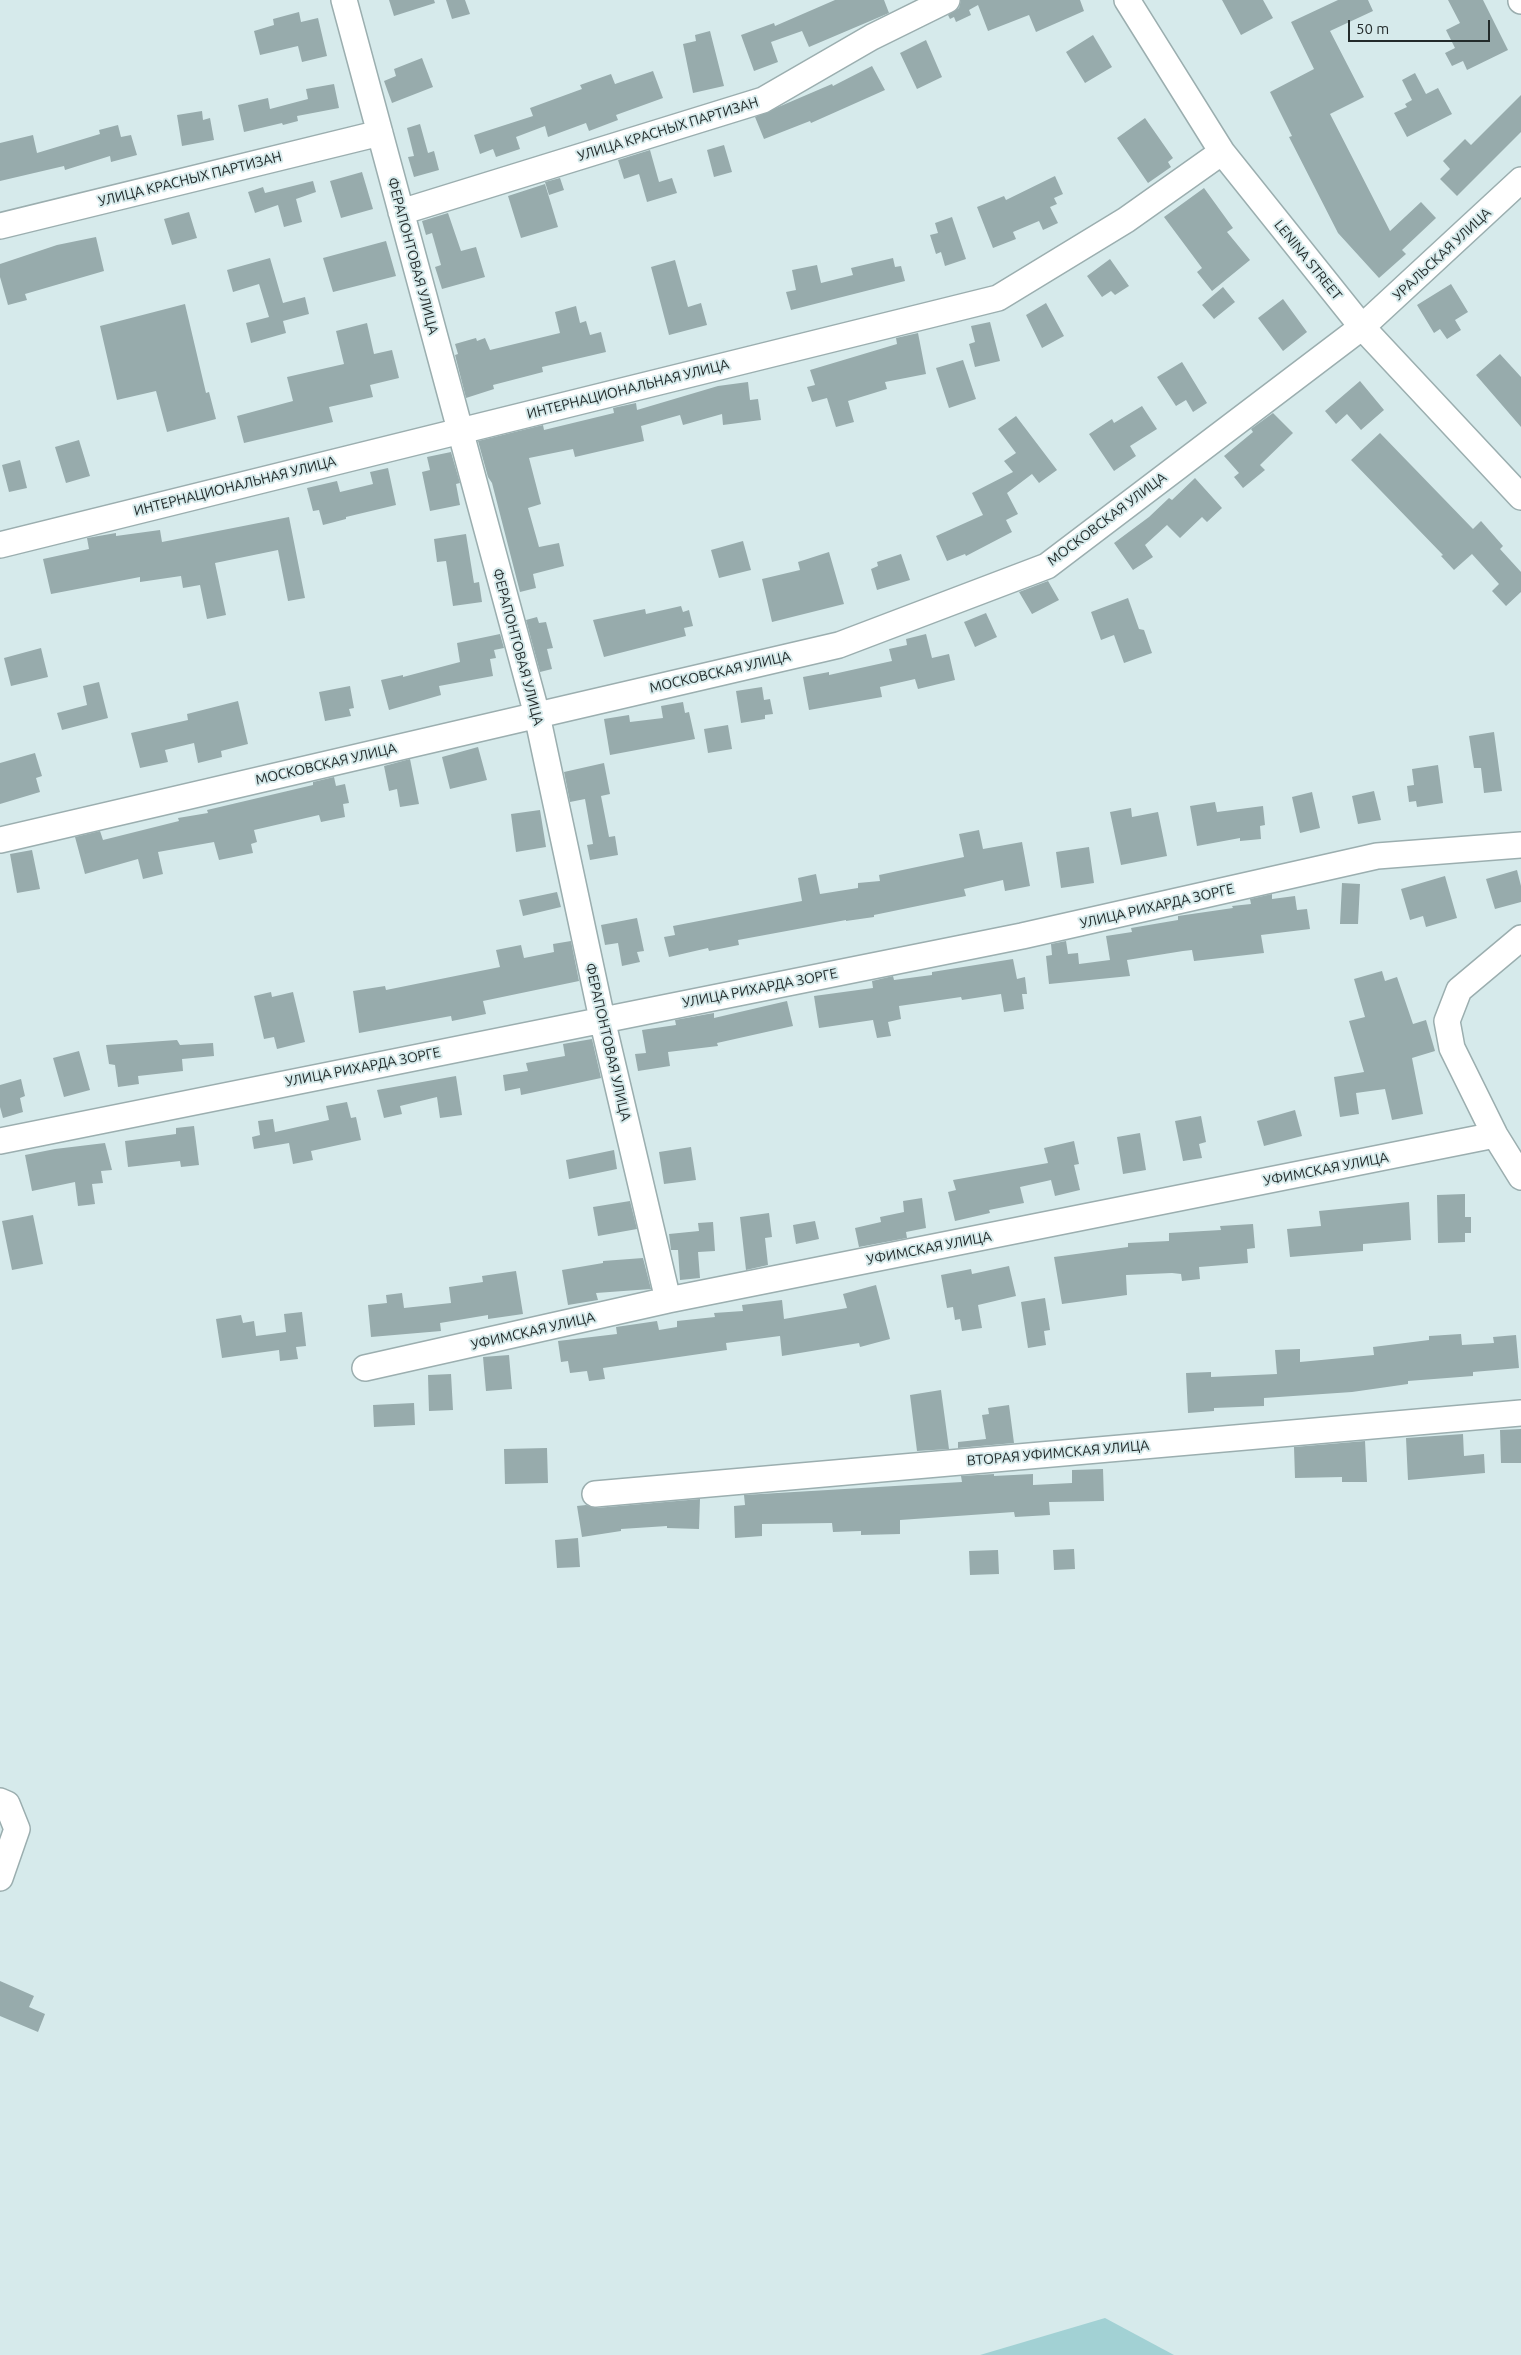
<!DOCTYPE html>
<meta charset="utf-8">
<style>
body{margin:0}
#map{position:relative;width:1521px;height:2355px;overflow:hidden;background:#d6eaeb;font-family:Ubuntu,sans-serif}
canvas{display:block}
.scale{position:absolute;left:1348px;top:20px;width:142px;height:22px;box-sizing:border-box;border:2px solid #232b2b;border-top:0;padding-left:6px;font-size:15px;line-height:18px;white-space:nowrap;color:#232b2b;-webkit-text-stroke:4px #d6eaeb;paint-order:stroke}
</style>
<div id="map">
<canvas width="1521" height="2355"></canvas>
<div class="scale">50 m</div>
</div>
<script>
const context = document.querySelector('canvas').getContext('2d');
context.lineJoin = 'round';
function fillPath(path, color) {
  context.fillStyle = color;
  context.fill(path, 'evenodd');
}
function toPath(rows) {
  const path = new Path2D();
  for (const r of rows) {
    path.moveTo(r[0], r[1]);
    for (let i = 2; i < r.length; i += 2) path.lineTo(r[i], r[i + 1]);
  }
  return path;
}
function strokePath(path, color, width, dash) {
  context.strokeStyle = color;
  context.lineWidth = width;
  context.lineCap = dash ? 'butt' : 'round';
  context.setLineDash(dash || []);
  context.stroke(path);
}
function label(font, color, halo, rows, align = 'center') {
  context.font = font + ' Ubuntu,sans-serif';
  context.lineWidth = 4;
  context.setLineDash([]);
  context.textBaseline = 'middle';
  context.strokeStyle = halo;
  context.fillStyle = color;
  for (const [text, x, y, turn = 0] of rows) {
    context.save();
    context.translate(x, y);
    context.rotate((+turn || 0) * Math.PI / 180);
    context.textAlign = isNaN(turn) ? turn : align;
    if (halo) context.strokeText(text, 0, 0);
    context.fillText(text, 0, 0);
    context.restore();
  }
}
fillPath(toPath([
 [1105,2318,1174,2355,980,2355]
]), '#a2d1d4');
fillPath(toPath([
 [389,0,434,0,435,3,394,16],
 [446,0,465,0,470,14,452,19],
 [835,0,884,0,889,13,809,47,802,31,771,42,778,62,754,71,741,35,774,23,775,26],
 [961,0,1080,0,1084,11,1036,32,1029,15,988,31,978,5,969,10,971,15,956,22,954,17,950,19,948,15,959,8],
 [1222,0,1263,0,1273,18,1241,35],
 [1338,0,1368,0,1373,11,1330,31,1364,97,1330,114,1390,231,1421,202,1436,218,1402,250,1406,254,1379,278,1338,233,1289,137,1292,136,1270,92,1314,69,1291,22],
 [1448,0,1483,0,1508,50,1467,70,1463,61,1452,66,1445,53,1455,48,1446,30,1460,23],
 [299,12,301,22,318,18,327,56,302,62,298,46,260,55,254,31,274,25,273,19],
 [710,31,724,86,693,93,683,44,696,41,695,35],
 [1093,35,1112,67,1085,83,1066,52],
 [926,40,942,77,917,89,900,53],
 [422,58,433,87,392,103,384,81,396,76,394,69],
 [872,66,885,90,811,123,810,121,764,139,755,117,832,84,833,86],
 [653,71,663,98,616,115,618,120,589,131,586,123,548,137,545,126,516,137,520,149,496,157,493,149,480,154,474,135,533,116,530,108,582,89,580,85,611,74,615,84],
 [1415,73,1426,94,1438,88,1452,114,1407,137,1394,113,1407,107,1405,104,1412,100,1402,80],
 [334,84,339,108,297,116,298,121,283,125,282,123,244,132,238,105,268,98,270,109,308,99,306,89],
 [1521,95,1521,132,1457,196,1440,179,1450,169,1443,161,1465,139,1471,145],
 [202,111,203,120,210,118,214,140,182,146,177,115],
 [1145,118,1173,158,1168,162,1171,167,1148,183,1117,138],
 [420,124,428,153,434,151,439,170,414,177,408,157,414,156,407,128],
 [118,125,121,137,131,135,137,155,111,162,110,156,65,170,64,166,0,181,0,143,33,135,37,153,100,134,99,130],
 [724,145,732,172,714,177,707,150],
 [650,150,659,182,672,178,677,193,647,202,639,174,624,179,618,160],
 [362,172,373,209,341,218,330,181],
 [1055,176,1063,194,1054,198,1057,204,1050,207,1058,223,1043,230,1039,221,1013,232,1016,239,993,248,977,207,1004,196,1006,200],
 [560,178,564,190,549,195,545,182],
 [313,181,316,192,296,199,302,222,284,227,278,205,255,213,248,192,263,187,265,193],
 [545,184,558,227,521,238,508,196],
 [1204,188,1233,228,1227,232,1250,260,1212,291,1197,272,1202,268,1164,217],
 [189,212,197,238,172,245,164,219],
 [448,213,461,251,476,247,485,277,442,289,435,267,441,265,432,233,426,235,422,221],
 [952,217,966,259,945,266,941,252,936,254,930,235,938,233,935,223],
 [96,237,104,271,25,294,27,300,8,305,0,277,0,264,57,245],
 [386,241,396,276,333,292,323,258],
 [270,258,283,303,305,297,309,314,283,321,286,333,251,343,246,323,269,317,259,284,233,292,227,270],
 [893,258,895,267,901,266,905,281,791,310,786,292,796,290,792,270,817,265,821,283,853,275,851,268],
 [1110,259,1129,286,1115,295,1111,291,1102,297,1087,276],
 [675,260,688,307,701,303,707,325,669,335,651,267],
 [1451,284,1468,312,1455,320,1461,330,1447,339,1440,329,1434,333,1417,305],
 [1223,287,1235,302,1214,319,1202,305],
 [1283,299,1307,332,1283,351,1258,318],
 [1046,303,1064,336,1042,348,1026,315],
 [185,304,206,393,209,392,216,419,167,432,156,391,117,400,100,326],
 [576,306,580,323,586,321,590,335,601,332,606,352,542,367,543,372,493,385,494,389,466,398,455,355,458,354,455,344,476,338,477,341,485,338,490,350,560,333,555,312],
 [990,322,1000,361,975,367,969,344,975,342,971,326],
 [367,323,374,354,392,350,399,378,370,385,373,397,329,407,333,422,244,443,237,416,293,401,287,377,344,364,336,331],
 [918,333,926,374,885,382,887,389,848,401,854,422,836,427,827,398,812,402,807,387,815,385,810,370,897,344,896,338],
 [1500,354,1521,377,1521,427,1476,375],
 [963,360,976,399,949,408,936,368],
 [1182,362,1207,403,1193,412,1186,400,1176,406,1157,377],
 [1360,381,1384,410,1361,430,1347,414,1336,424,1325,411],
 [748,382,750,400,758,399,761,420,723,425,722,414,683,425,680,415,641,426,644,441,575,457,573,449,529,458,541,504,528,508,539,547,559,543,564,566,533,574,536,588,520,592,492,483,488,477,478,441,543,425,544,430,614,413,613,408,636,403,637,410,718,386],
 [1142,406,1157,429,1130,446,1136,456,1114,471,1089,434,1112,419,1114,423],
 [1273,413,1293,433,1260,465,1265,470,1243,488,1234,477,1239,473,1224,456,1253,432,1251,429],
 [1016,416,1057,470,1039,483,1032,474,1007,493,1018,514,1006,520,1012,532,966,556,965,554,947,561,936,536,983,515,972,493,1013,472,1004,461,1016,453,998,429],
 [1380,433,1473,529,1481,521,1503,546,1500,549,1521,572,1521,592,1506,606,1492,591,1499,584,1472,554,1454,570,1441,556,1443,555,1351,460],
 [79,440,90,476,66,483,55,447],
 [451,452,460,483,456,484,460,505,430,511,422,472,430,470,427,457],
 [20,460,27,488,9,492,2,465],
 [388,468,396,505,346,517,346,519,323,525,319,510,313,511,307,488,337,481,340,492,373,484,370,472],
 [1195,478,1222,508,1207,522,1202,517,1180,538,1167,525,1145,545,1153,557,1133,570,1114,543,1149,517,1169,498,1172,500],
 [289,517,305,598,288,601,278,550,215,563,226,615,207,619,200,585,183,588,181,576,140,582,140,577,51,594,43,559,89,549,87,538,116,533,116,536,160,530,162,542],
 [466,534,474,583,479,582,482,602,453,606,446,561,437,562,434,539],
 [743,541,751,570,719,578,711,550],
 [829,552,844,604,772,622,762,579,800,570,798,562],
 [901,554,910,580,877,590,871,569,878,566,877,562],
 [1048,581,1059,600,1032,614,1019,592],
 [1128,598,1139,629,1144,630,1152,653,1124,663,1114,635,1101,640,1091,612],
 [681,606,683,612,689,610,693,626,684,628,686,636,604,657,593,620,645,609,646,614],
 [986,613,997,637,975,647,964,622],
 [537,617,539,623,546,622,553,648,547,649,552,669,540,672,526,620],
 [500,634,504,648,494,650,496,658,490,659,493,676,439,686,441,695,389,710,381,680,403,675,403,677,460,662,457,643],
 [926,634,932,658,949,654,955,680,918,689,915,679,880,687,882,697,809,710,803,677,829,672,829,675,892,661,889,649,907,645,906,639],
 [41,648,48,677,11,686,4,658],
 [99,682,108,718,62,730,57,713,87,705,83,686],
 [350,686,354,708,349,709,351,716,325,721,319,692],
 [762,687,764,700,770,699,773,714,765,715,765,719,741,723,736,691],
 [238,701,248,744,221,751,222,757,198,763,194,743,165,750,168,762,140,768,131,733,188,720,187,714],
 [683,702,685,713,689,712,695,739,610,755,604,719,629,715,630,722,663,718,661,706],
 [728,725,732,749,708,753,704,729],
 [1494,732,1502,791,1484,793,1481,768,1474,768,1469,736],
 [478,747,487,780,450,789,442,757],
 [35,753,42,776,36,778,40,792,0,804,0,763],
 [410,759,419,804,400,807,397,789,389,791,384,766],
 [604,763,610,794,601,796,609,837,615,836,618,855,590,860,587,845,593,844,585,799,570,802,564,772],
 [1438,765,1443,803,1417,807,1416,801,1409,802,1407,786,1414,785,1412,769],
 [334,777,336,786,345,784,349,803,343,804,345,817,321,822,319,815,254,830,257,842,251,844,253,853,219,860,214,842,158,852,163,874,143,879,138,859,85,874,75,837,100,831,103,840,179,821,178,818,208,813,207,810,313,785,313,782],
 [1374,791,1381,820,1358,824,1352,796],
 [1312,792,1320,828,1300,833,1292,797],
 [1215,802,1217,812,1263,806,1265,825,1260,826,1261,839,1240,841,1240,838,1197,846,1190,806],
 [1131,808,1132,817,1158,812,1167,856,1121,865,1110,812],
 [540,810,546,847,516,852,511,814],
 [979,830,983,849,1022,842,1030,886,1005,891,1003,880,964,889,966,896,874,915,874,917,846,921,846,920,738,940,739,945,709,951,708,948,669,957,664,937,675,935,673,926,802,901,798,878,816,874,820,894,858,888,858,883,880,881,879,875,964,857,959,834],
 [1089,847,1094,883,1061,888,1056,852],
 [32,850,40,889,17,893,10,854],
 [1517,870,1521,886,1521,902,1495,909,1486,879],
 [1445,876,1457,918,1426,927,1423,916,1410,920,1401,889],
 [1342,883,1360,884,1358,924,1340,924],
 [557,892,561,907,523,916,519,900],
 [1272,894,1272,899,1295,896,1297,910,1307,909,1310,929,1261,935,1264,953,1194,961,1192,950,1183,951,1127,960,1130,976,1049,984,1046,956,1052,955,1051,944,1066,941,1068,954,1078,953,1079,964,1110,960,1106,936,1132,932,1131,928,1178,920,1178,916,1233,908,1232,906,1251,904,1250,899],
 [637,918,644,951,637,952,640,962,622,966,618,943,605,945,601,925],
 [571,941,579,981,483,1001,486,1014,452,1021,451,1016,359,1033,353,991,385,986,386,990,500,967,496,950,521,945,524,958,554,952,553,944],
 [1013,959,1017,979,1025,977,1027,994,1022,994,1024,1009,1004,1012,1001,994,962,1000,961,997,899,1006,901,1019,888,1022,891,1036,877,1038,873,1020,819,1028,814,996,873,988,872,981,893,976,894,980,932,975,932,972],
 [1382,971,1385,981,1397,977,1413,1024,1426,1020,1435,1051,1412,1058,1423,1114,1392,1120,1385,1089,1356,1093,1359,1114,1340,1117,1334,1077,1364,1072,1349,1021,1365,1017,1354,979],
 [271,992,272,997,293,992,305,1042,277,1049,274,1037,264,1039,254,996],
 [787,1001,793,1026,717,1043,718,1046,668,1052,670,1066,638,1071,635,1054,646,1053,642,1030,676,1025,675,1020,708,1014,714,1013,714,1018],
 [592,1039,601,1078,521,1095,520,1088,505,1091,503,1075,528,1071,526,1063,565,1056,563,1044],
 [177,1040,180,1045,213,1043,214,1056,182,1059,183,1071,138,1076,139,1084,118,1087,115,1065,109,1064,106,1045],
 [79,1051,90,1090,64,1097,53,1058],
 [456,1076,462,1115,440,1118,437,1097,400,1106,402,1114,384,1118,377,1090],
 [21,1079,25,1096,20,1098,23,1112,3,1118,0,1107,0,1085],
 [347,1102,351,1118,356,1117,361,1140,311,1151,313,1160,293,1164,289,1143,254,1149,252,1137,260,1135,258,1121,273,1119,275,1132,329,1120,326,1106],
 [1295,1110,1302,1136,1264,1146,1257,1121],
 [1201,1116,1206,1142,1199,1144,1202,1158,1183,1161,1175,1121],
 [194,1126,199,1165,181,1167,180,1161,128,1167,125,1141,176,1134,176,1128],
 [1140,1133,1146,1170,1123,1174,1117,1137],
 [1074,1141,1079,1164,1074,1165,1080,1190,1055,1196,1051,1180,1020,1187,1024,1203,989,1210,990,1213,955,1221,948,1192,956,1190,953,1180,1048,1163,1044,1148],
 [105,1143,112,1170,101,1171,103,1183,92,1184,95,1204,78,1206,75,1182,32,1191,25,1155,55,1149],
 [691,1147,696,1180,664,1184,659,1152],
 [614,1150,617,1169,569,1179,566,1160],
 [1465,1194,1465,1217,1471,1217,1471,1233,1465,1233,1465,1242,1438,1243,1437,1195],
 [922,1198,926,1228,906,1232,907,1238,859,1247,855,1228,881,1222,880,1217,904,1212,903,1201],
 [630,1201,637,1229,598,1236,593,1207],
 [1409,1202,1411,1240,1363,1244,1363,1251,1290,1257,1287,1229,1321,1226,1319,1211],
 [769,1213,772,1237,765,1238,768,1265,746,1270,740,1217],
 [33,1215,43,1264,12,1270,2,1221],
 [815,1221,819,1239,796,1244,793,1225],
 [713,1222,715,1251,698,1252,700,1278,680,1280,678,1250,671,1250,669,1234,699,1231,698,1223],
 [1253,1224,1255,1248,1247,1249,1248,1263,1199,1267,1200,1279,1182,1281,1181,1274,1172,1273,1126,1275,1127,1295,1062,1304,1054,1257,1128,1247,1128,1243,1169,1241,1169,1233,1221,1230,1220,1226],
 [643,1258,651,1289,596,1293,598,1300,568,1305,562,1270,603,1263,603,1261],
 [1009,1266,1016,1296,978,1305,982,1328,962,1331,960,1319,955,1320,953,1307,947,1308,941,1275,971,1269,972,1274],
 [516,1271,523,1314,488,1319,488,1315,440,1323,441,1331,371,1337,368,1305,387,1303,386,1295,402,1293,404,1308,451,1303,449,1287,483,1282,482,1276],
 [876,1285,890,1339,860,1347,859,1343,782,1356,780,1336,726,1343,727,1350,603,1368,605,1379,589,1381,587,1371,570,1373,568,1361,561,1362,558,1341,617,1334,616,1327,657,1321,659,1330,677,1327,677,1321,715,1317,714,1313,743,1311,742,1305,782,1300,784,1319,847,1308,843,1294],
 [1045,1298,1050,1330,1044,1331,1046,1345,1028,1348,1021,1302],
 [302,1312,306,1346,296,1347,298,1359,280,1361,279,1350,222,1358,216,1319,241,1315,243,1323,254,1321,256,1336,286,1332,284,1314],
 [1461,1334,1462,1345,1494,1343,1493,1337,1516,1335,1519,1368,1473,1372,1473,1376,1408,1381,1408,1384,1352,1392,1264,1398,1264,1406,1214,1408,1214,1411,1188,1413,1186,1373,1211,1372,1211,1377,1277,1374,1275,1350,1300,1349,1300,1362,1374,1355,1373,1347,1429,1340,1429,1336],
 [509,1355,512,1389,486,1391,483,1357],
 [451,1374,453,1410,429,1411,428,1375],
 [941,1390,949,1449,917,1451,910,1395],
 [414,1403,415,1425,374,1427,373,1405],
 [1009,1405,1014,1443,958,1448,958,1442,986,1439,982,1415,989,1414,988,1408],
 [1521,1429,1521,1463,1501,1463,1500,1430],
 [1463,1434,1464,1456,1484,1454,1485,1473,1408,1480,1406,1438],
 [1365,1441,1367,1482,1342,1482,1342,1477,1295,1478,1294,1447],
 [547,1448,548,1483,505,1484,504,1449],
 [1103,1469,1104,1501,1049,1502,1050,1515,1015,1517,1014,1512,900,1520,900,1534,861,1535,861,1531,833,1532,832,1523,762,1524,762,1536,735,1538,734,1506,745,1505,744,1495,962,1482,961,1476,994,1474,994,1476,1033,1474,1033,1485,1072,1483,1072,1470],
 [700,1499,699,1529,667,1528,667,1526,621,1529,621,1531,582,1537,577,1506,586,1505,596,1508],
 [578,1538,580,1567,557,1568,555,1540],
 [1074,1549,1075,1569,1054,1570,1053,1550],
 [998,1550,999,1574,970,1575,969,1551],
 [0,1981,34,1996,29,2007,45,2014,38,2032,0,2016]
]), '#97abac');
const minor = toPath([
 [344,0,537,715,602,1019,668,1300],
 [1127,0,1222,152,1362,327,1521,497],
 [1521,0,1521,1],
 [401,212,763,100,872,37,947,0],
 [0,226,380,133],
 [0,545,998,298,1126,220,1222,152],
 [0,840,839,645,1047,566,1362,327,1521,180],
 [1521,938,1459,990,1447,1021,1452,1048,1495,1135,1521,1177],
 [0,1141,1022,936,1377,856,1521,845],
 [365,1368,668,1300,1495,1135],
 [595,1494,1521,1413],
 [0,1801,7,1804,17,1829,0,1878]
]);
strokePath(minor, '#9baeaf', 28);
strokePath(minor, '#fff', 25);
label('14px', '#232b2b', '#d6eaeb', [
 ["УЛИЦА КРАСНЫХ ПАРТИЗАН",668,129,-17],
 ["УЛИЦА КРАСНЫХ ПАРТИЗАН",190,179,-14],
 ["УРАЛЬСКАЯ УЛИЦА",1442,254,-43],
 ["ФЕРАПОНТОВАЯ УЛИЦА",413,256,75],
 ["LENINA STREET",1308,260,51],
 ["ИНТЕРНАЦИОНАЛЬНАЯ УЛИЦА",628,389,-14],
 ["ИНТЕРНАЦИОНАЛЬНАЯ УЛИЦА",235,486,-14],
 ["МОСКОВСКАЯ УЛИЦА",1107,519,-37],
 ["ФЕРАПОНТОВАЯ УЛИЦА",518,647,75],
 ["МОСКОВСКАЯ УЛИЦА",720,672,-13],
 ["МОСКОВСКАЯ УЛИЦА",326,764,-13],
 ["УЛИЦА РИХАРДА ЗОРГЕ",1157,906,-13],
 ["УЛИЦА РИХАРДА ЗОРГЕ",760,988,-11],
 ["ФЕРАПОНТОВАЯ УЛИЦА",608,1042,77],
 ["УЛИЦА РИХАРДА ЗОРГЕ",363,1067,-11],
 ["УФИМСКАЯ УЛИЦА",1326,1169,-11],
 ["УФИМСКАЯ УЛИЦА",929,1248,-11],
 ["УФИМСКАЯ УЛИЦА",533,1331,-13],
 ["ВТОРАЯ УФИМСКАЯ УЛИЦА",1058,1453,-5]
]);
</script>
